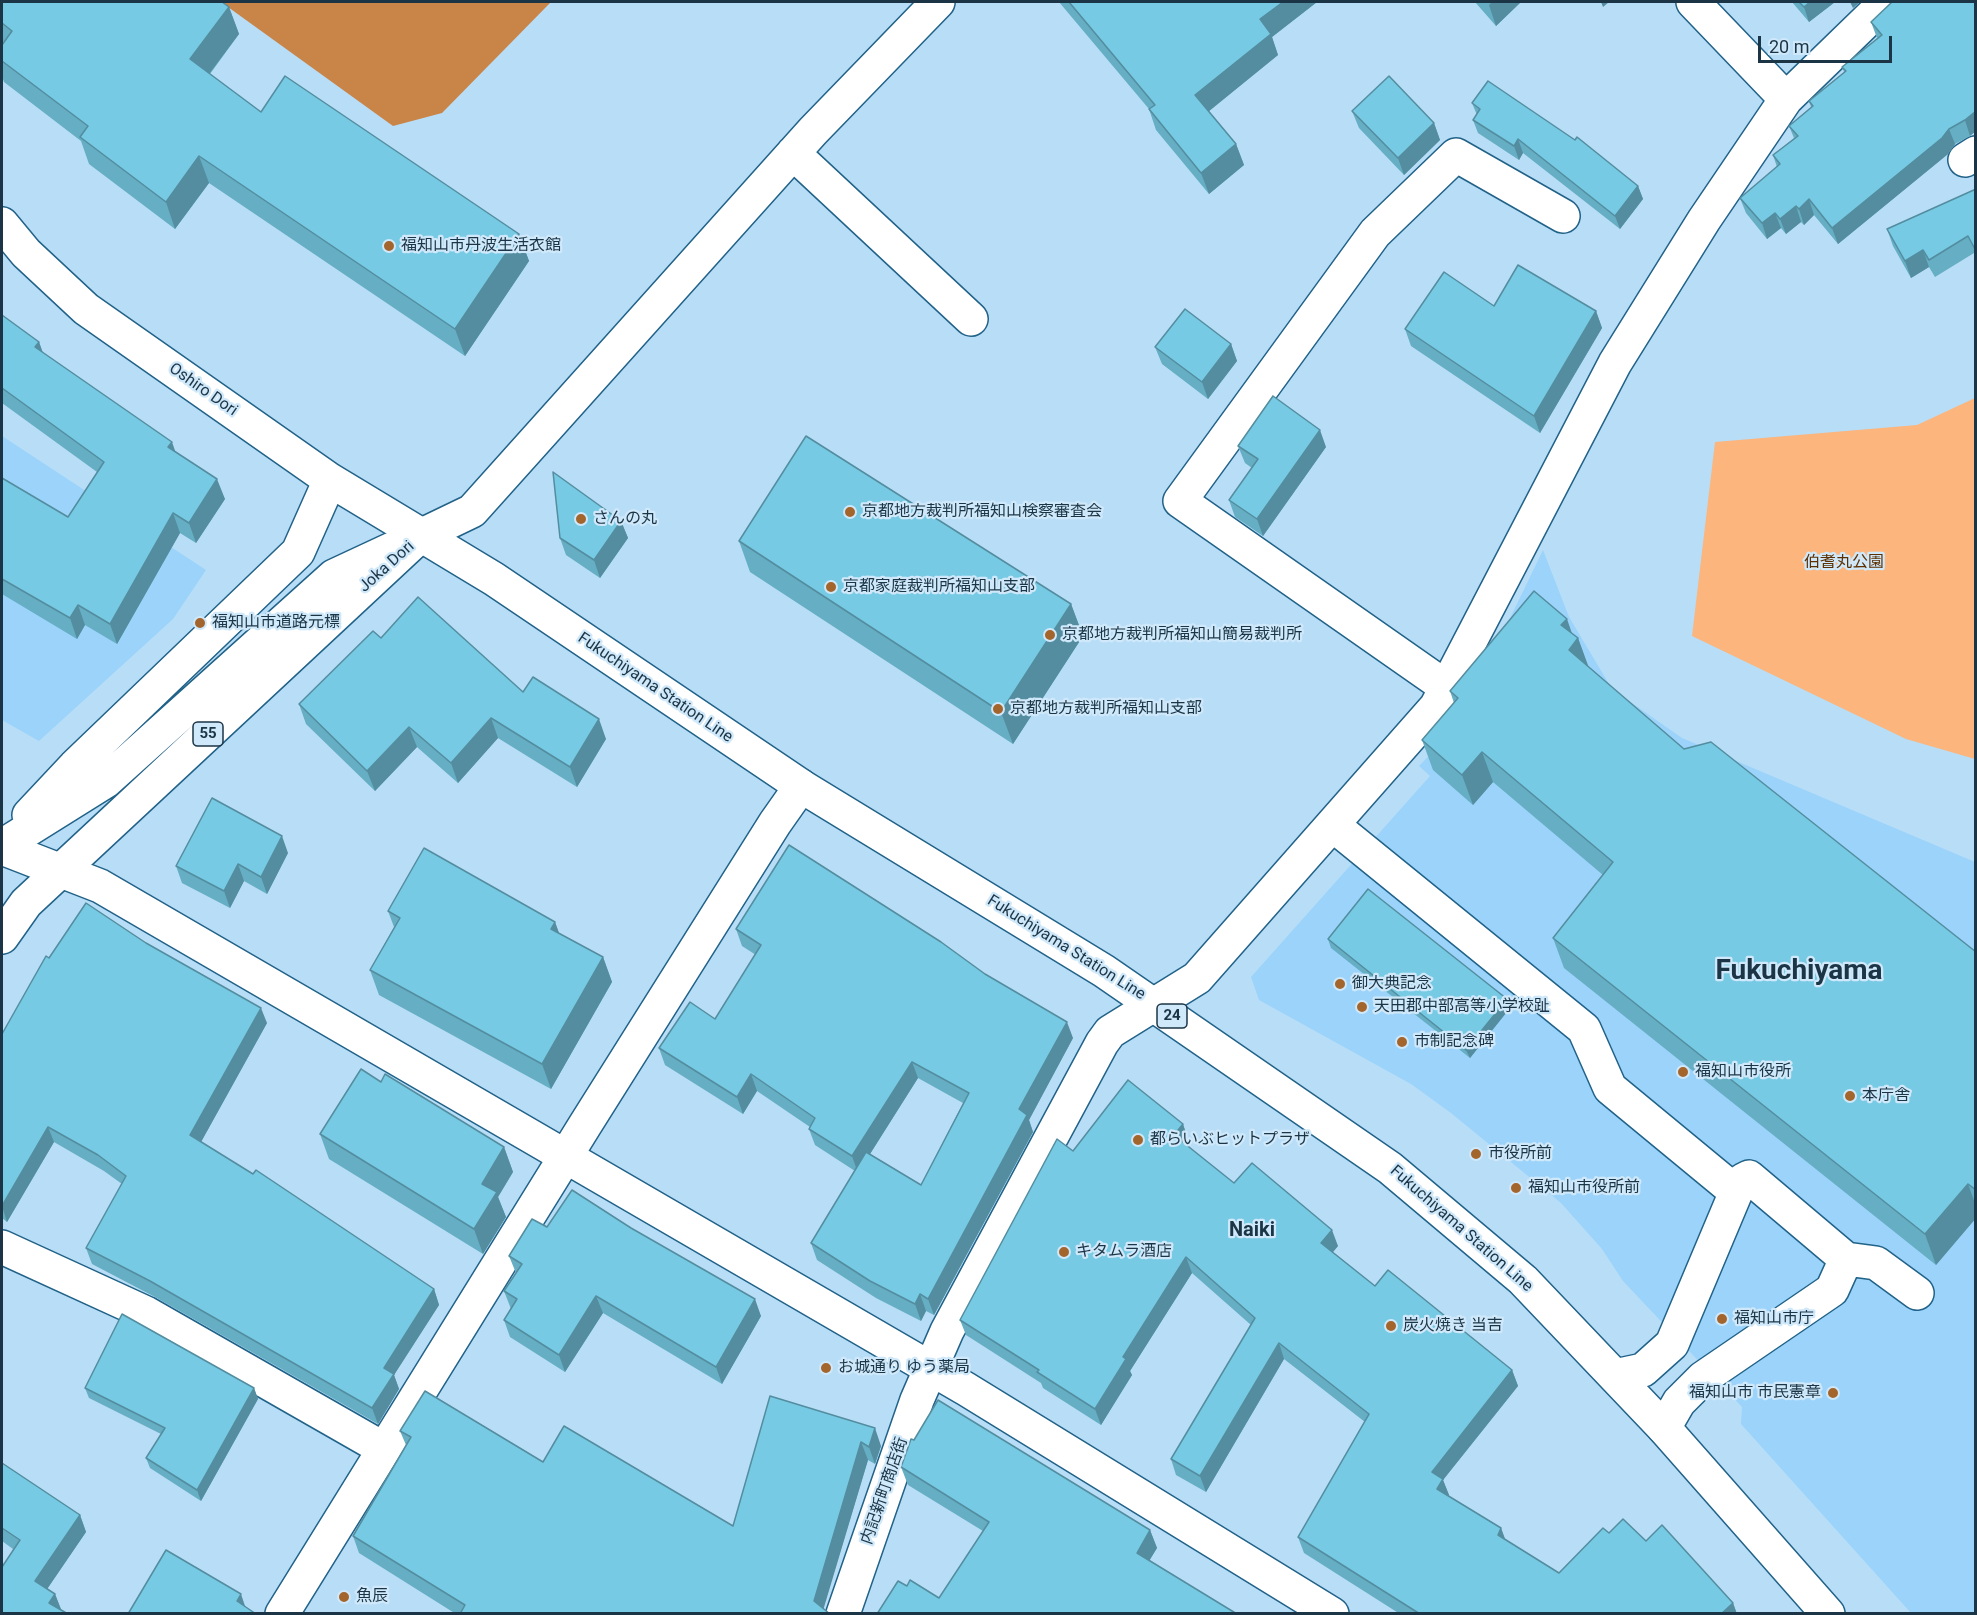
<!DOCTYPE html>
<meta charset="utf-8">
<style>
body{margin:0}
#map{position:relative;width:1977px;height:1615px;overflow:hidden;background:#b8ddf7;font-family:Roboto,sans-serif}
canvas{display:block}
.frame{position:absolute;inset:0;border:3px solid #1b3546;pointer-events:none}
.scale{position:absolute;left:1758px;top:36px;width:134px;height:27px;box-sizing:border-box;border:3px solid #1b3546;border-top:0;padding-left:8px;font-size:18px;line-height:21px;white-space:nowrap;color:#1b3546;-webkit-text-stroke:4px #cfe8fa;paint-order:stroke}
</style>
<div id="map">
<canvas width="1977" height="1615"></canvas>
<div class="frame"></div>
<div class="scale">20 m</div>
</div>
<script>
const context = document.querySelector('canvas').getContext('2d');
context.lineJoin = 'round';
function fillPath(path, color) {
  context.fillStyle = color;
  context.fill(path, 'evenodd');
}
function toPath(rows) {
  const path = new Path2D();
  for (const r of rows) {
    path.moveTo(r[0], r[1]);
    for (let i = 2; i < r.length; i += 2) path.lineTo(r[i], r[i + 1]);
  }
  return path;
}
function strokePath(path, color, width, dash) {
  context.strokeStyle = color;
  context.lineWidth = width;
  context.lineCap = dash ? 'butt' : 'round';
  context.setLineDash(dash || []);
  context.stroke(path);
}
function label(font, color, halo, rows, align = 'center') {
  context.font = font + ' Roboto,"Noto Sans JP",sans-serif';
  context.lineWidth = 4.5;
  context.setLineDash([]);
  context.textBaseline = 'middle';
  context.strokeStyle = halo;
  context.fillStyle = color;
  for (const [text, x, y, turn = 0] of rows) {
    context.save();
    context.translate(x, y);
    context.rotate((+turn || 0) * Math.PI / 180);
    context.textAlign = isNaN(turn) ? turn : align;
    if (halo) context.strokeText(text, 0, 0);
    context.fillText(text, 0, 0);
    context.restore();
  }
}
fillPath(toPath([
 [2,436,206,570,173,619,39,741,2,720],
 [1543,550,1569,617,1612,689,1682,738,1975,862,1975,1613,1911,1613,1741,1424,1742,1407,1623,1281,1602,1249,1561,1203,1451,1113,1411,1084,1259,1000,1251,977,1430,776,1419,766,1458,726]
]), '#9bd3fa');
fillPath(toPath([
 [1975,398,1975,759,1906,739,1692,636,1715,442,1917,425]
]), '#fbb57d');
fillPath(toPath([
 [221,2,551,2,442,113,393,126]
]), '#c98448');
const minor = toPath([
 [1693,2,1786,99],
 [793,153,971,319],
 [1965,160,1976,153],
 [420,536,472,511,813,131,938,2],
 [1446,687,1180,501,1375,233,1456,155,1563,216],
 [1334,826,1584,1029,1610,1088,1736,1192],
 [2,848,100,886,966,1389,1332,1614],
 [2,1247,146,1313,384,1449],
 [1615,1376,1643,1370,1672,1344,1736,1192,1743,1180,1749,1177,1846,1259,1876,1263,1917,1293],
 [1664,1428,1679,1402,1703,1378,1832,1290,1846,1259],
 [282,1614,585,1125,775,823,801,786],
 [843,1614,917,1400,947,1331,1102,1043,1110,1032,1197,978,1436,707,1615,363,1704,220,1786,99,1886,2]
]);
const major = toPath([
 [2,224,26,253,86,309,330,480,494,579,801,786,1104,971,1390,1168,1523,1280,1664,1428,1828,1614],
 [29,815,75,766,298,552,330,480],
 [2,846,106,781,334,576,392,549],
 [2,937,26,903,420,536]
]);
strokePath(minor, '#216288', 36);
strokePath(major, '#216288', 36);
strokePath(minor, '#fff', 33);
strokePath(major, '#fff', 33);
fillPath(toPath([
 [2,2,229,7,239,34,210,74,261,112,519,234,529,261,465,356,209,183,175,229,89,164,81,141,4,82,2,76],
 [1059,2,1317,2,1272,37,1278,55,1209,111,1236,144,1244,165,1209,194,1156,130,1149,109],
 [1475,2,1521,2,1496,26],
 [1792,2,1835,2,1809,22],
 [1976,2,1970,136,1955,144,1948,154,1838,244,1814,215,1804,225,1801,222,1786,234,1781,228,1767,239,1746,213,1740,198,1777,167,1773,155,1794,138,1789,126,1811,107,1809,101,1844,72,1842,67,1877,38,1871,22],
 [1472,103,1638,186,1643,199,1620,229,1523,153,1519,160,1478,133,1473,120,1477,115],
 [1352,111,1434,123,1440,140,1404,175,1359,128],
 [1976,189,1976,256,1974,253,1935,277,1929,267,1911,278,1893,246,1887,229],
 [1494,306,1596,311,1602,328,1540,433,1411,346,1405,329],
 [2,315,39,342,43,353,175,452,225,499,196,543,180,533,117,644,85,625,77,639,2,594,2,478,68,517,97,472,2,403],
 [1231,344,1237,361,1208,399,1162,364,1155,347],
 [1238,446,1326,447,1263,536,1235,517,1229,500,1252,468,1245,463],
 [621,521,628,538,600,578,566,555,560,538],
 [739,541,1071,604,1083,636,1013,744,750,572],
 [1572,633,1578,638,1588,667,1684,749,1976,952,1976,1218,1936,1265,1564,968,1553,938,1603,875,1493,782,1473,805,1433,770,1422,740,1454,703,1450,691],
 [381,638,523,692,606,739,577,787,498,738,458,783,417,747,375,791,306,724,299,704],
 [288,853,267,894,244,881,230,908,182,883,176,866],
 [388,911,555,922,559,933,603,957,612,982,551,1089,379,995,370,970,394,927],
 [736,929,1073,1038,1029,1120,1033,1132,934,1315,926,1311,921,1321,876,1298,817,1260,811,1243,855,1171,815,1145,809,1129,810,1127,757,1091,743,1114,665,1065,659,1048,715,1019,756,955,742,946],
 [918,1078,963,1103,921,1185,870,1154],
 [1328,939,1510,1008,1470,1058,1331,948],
 [49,958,267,1023,201,1142,434,1289,439,1305,394,1375,399,1389,378,1424,155,1297,92,1264,86,1248,122,1184,104,1171,54,1142,7,1222,2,1218,2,1034],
 [381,1082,504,1147,513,1172,498,1197,506,1217,483,1254,329,1159,320,1134],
 [1183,1124,1188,1140,1185,1144,1234,1183,1338,1246,1333,1252,1375,1286,1512,1370,1518,1386,1443,1480,1449,1495,1448,1496,1501,1528,1505,1540,1559,1573,1609,1533,1646,1541,1733,1603,1737,1614,1400,1614,1304,1553,1298,1537,1365,1422,1284,1359,1206,1492,1176,1475,1171,1459,1251,1325,1192,1273,1130,1371,1132,1375,1101,1425,1043,1388,1041,1383,966,1335,960,1320,1073,1151],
 [547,1227,761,1316,722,1384,603,1313,565,1372,510,1337,504,1320,511,1309,504,1291,516,1273,509,1256],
 [85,1388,254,1388,258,1399,201,1501,150,1468,146,1458,161,1434,89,1398],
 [770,1396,881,1446,875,1464,868,1460,823,1608,830,1614,456,1614,359,1553,353,1536,406,1445,400,1431,543,1462,733,1526],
 [2,1463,80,1515,86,1532,47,1589,55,1594,61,1609,2,1614,13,1549,2,1541],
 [901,1467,1150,1530,1157,1548,1149,1561,877,1614,907,1586,939,1598,983,1531,908,1485]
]), '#65aec3');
fillPath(toPath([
 [1283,2,1317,2,1272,37,1278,55,1203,116,1195,95,1260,19],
 [1492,2,1521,2,1496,26,1489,5],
 [1601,2,1609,2,1603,7],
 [1810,2,1835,2,1809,22,1804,7],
 [1850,2,1860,2,1853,8],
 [229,7,239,34,200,86,190,59],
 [1976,111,1976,131,1970,136,1965,120],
 [1434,123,1440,140,1404,175,1398,158],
 [1949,129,1955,144,1948,154,1838,244,1832,228],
 [1518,139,1523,153,1519,160,1514,146],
 [1236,144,1244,165,1209,194,1201,173],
 [199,156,209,183,175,229,166,202],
 [1638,186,1643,199,1620,229,1615,216],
 [1809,199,1814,215,1804,225,1799,209],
 [1796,206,1801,222,1786,234,1780,219],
 [1775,213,1781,228,1767,239,1762,223],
 [519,234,529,261,465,356,455,329],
 [1923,250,1929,267,1911,278,1905,261],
 [1596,311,1602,328,1540,433,1534,416],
 [39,342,46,362,35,347],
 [1231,344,1237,361,1208,399,1202,382],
 [1320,430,1326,447,1263,536,1257,519],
 [172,442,179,462,168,447],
 [217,479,225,499,196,543,189,523],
 [173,513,180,533,117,644,110,624],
 [621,521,628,538,600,578,594,560],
 [1071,604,1083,636,1013,744,1001,712],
 [78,605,85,625,77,639,70,618],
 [1567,619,1575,642,1578,638,1589,668,1569,650,1561,625],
 [491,718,498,738,458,783,451,763],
 [599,719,606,739,577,787,570,767],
 [409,727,417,747,375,791,367,771],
 [1482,752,1493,782,1473,805,1462,775],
 [282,836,288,853,267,894,261,877],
 [238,864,244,881,230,908,224,891],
 [555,922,564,947,551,929],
 [603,957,612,982,551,1089,542,1064],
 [1507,999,1510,1008,1470,1058,1466,1050],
 [261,1008,267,1023,196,1151,190,1135],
 [1067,1022,1073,1038,1029,1120,1033,1132,934,1315,928,1299,1019,1109],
 [912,1062,918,1078,858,1173,852,1156],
 [751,1074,757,1091,743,1114,737,1097],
 [1183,1124,1188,1140,1180,1151,1174,1135],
 [48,1127,54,1142,7,1222,2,1206],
 [504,1147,513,1172,498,1197,506,1217,483,1254,474,1229,482,1184],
 [1968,1184,1976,1206,1976,1218,1936,1265,1925,1234],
 [1332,1230,1338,1246,1327,1259,1321,1243],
 [1186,1257,1192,1273,1130,1371,1132,1375,1101,1425,1095,1409,1123,1357],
 [434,1289,439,1305,394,1375,399,1389,378,1424,372,1408,384,1368],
 [920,1294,926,1311,921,1321,915,1304],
 [596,1296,603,1313,565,1372,559,1355],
 [755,1299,761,1316,722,1384,716,1367],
 [1279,1343,1284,1359,1206,1492,1200,1476],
 [1512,1370,1518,1386,1443,1480,1449,1495,1442,1505,1432,1472],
 [254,1388,258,1399,201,1501,197,1490],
 [875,1428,881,1446,875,1464,869,1447],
 [861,1442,868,1460,822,1614,814,1601],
 [80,1515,86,1532,41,1598,35,1581],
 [1501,1528,1507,1544,1498,1535],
 [1150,1530,1157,1548,1143,1571,1137,1553],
 [55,1594,62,1612,49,1603],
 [241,1594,247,1612,237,1601],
 [1733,1603,1737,1614,1721,1614]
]), '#538d9f');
const building = toPath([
 [2,2,222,2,229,7,190,59,261,112,285,76,519,234,455,329,199,156,166,202,80,137,88,126,2,61,2,45,12,31,2,23,2,2],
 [1069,2,1283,2,1260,19,1271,34,1195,95,1236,144,1201,173,1149,109,1155,105,1069,2],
 [1799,2,1810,2,1804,7,1799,2],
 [1892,2,1976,2,1976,111,1965,120,1949,129,1942,138,1832,228,1809,199,1799,209,1796,206,1780,219,1775,213,1762,223,1740,198,1780,164,1773,155,1798,136,1789,126,1813,106,1809,101,1846,71,1842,67,1882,35,1871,22,1892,2],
 [1389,76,1434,123,1398,158,1352,111,1389,76],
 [1488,81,1575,140,1577,137,1638,186,1615,216,1518,139,1514,146,1473,120,1480,109,1472,103,1488,81],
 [1976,189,1976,251,1968,236,1929,260,1923,250,1905,261,1887,229,1976,189],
 [1518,265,1596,311,1534,416,1405,329,1444,272,1494,306,1518,265],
 [1185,309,1231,344,1202,382,1155,347,1185,309],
 [2,315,39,342,35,347,172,442,168,447,217,479,189,523,173,513,110,624,78,605,70,618,2,579,2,478,68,517,104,462,2,388,2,315],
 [1273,396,1320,430,1257,519,1229,500,1258,459,1238,446,1273,396],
 [806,436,1071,604,1001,712,739,541,806,436],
 [553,472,621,521,594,560,560,538,553,472],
 [1534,591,1567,619,1561,625,1578,638,1569,650,1684,749,1711,742,1976,952,1976,1190,1968,1184,1925,1234,1553,938,1613,862,1482,752,1462,775,1422,740,1458,698,1450,691,1534,591],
 [418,597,523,692,533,677,599,719,570,767,491,718,451,763,409,727,367,771,299,704,373,631,381,638,418,597],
 [212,798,282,836,261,877,238,864,224,891,176,866,212,798],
 [789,845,941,942,985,974,1067,1022,1019,1109,1027,1115,928,1299,920,1294,915,1304,870,1281,811,1243,866,1152,921,1185,969,1093,912,1062,852,1156,809,1129,815,1118,751,1074,737,1097,659,1048,690,1002,715,1019,761,945,736,929,789,845],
 [424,848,555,922,551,929,603,957,542,1064,370,970,400,918,388,911,424,848],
 [1368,889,1507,999,1466,1050,1328,939,1368,889],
 [86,903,146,943,261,1008,190,1135,253,1174,256,1170,434,1289,384,1368,394,1374,372,1408,150,1281,86,1248,126,1176,98,1155,48,1127,2,1206,2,1034,46,956,49,958,86,903],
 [361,1069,381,1082,385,1074,504,1147,482,1184,497,1192,474,1229,320,1134,361,1069],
 [1128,1080,1183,1124,1174,1135,1234,1183,1252,1163,1332,1230,1321,1243,1375,1286,1388,1270,1512,1370,1432,1472,1443,1479,1437,1489,1501,1528,1498,1535,1559,1573,1603,1528,1609,1533,1623,1519,1646,1541,1662,1525,1733,1603,1721,1614,1420,1614,1298,1537,1369,1414,1279,1343,1200,1476,1171,1459,1255,1318,1186,1257,1123,1357,1126,1359,1095,1409,1037,1372,1039,1370,960,1320,1057,1139,1073,1151,1128,1080],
 [572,1190,631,1228,755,1299,716,1367,596,1296,559,1355,504,1320,517,1299,504,1291,522,1264,509,1256,532,1219,547,1227,572,1190],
 [122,1314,254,1388,197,1490,146,1458,165,1428,85,1388,122,1314],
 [425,1391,543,1462,564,1426,733,1526,770,1396,875,1428,869,1447,861,1442,814,1601,830,1614,460,1614,465,1605,353,1536,411,1437,400,1431,425,1391],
 [938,1400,1150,1530,1137,1553,1237,1614,877,1614,898,1581,907,1586,910,1580,939,1598,989,1522,901,1467,911,1439,914,1440,938,1400],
 [2,1463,80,1515,35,1581,55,1594,49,1603,68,1614,2,1614,2,1567,20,1540,2,1528,2,1463],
 [166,1550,241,1594,237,1601,256,1614,128,1614,166,1550]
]);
fillPath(building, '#76cae3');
strokePath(building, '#538d9f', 1.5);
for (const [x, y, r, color] of [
 [389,246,6,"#a4652d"],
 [850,512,6,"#a4652d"],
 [581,519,6,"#a4652d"],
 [831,587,6,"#a4652d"],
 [200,623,6,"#a4652d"],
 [1050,635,6,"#a4652d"],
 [998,709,6,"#a4652d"],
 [1340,984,6,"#a4652d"],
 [1362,1007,6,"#a4652d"],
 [1402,1042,6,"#a4652d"],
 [1683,1072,6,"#a4652d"],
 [1850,1096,6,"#a4652d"],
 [1138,1140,6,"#a4652d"],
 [1476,1154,6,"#a4652d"],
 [1516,1188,6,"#a4652d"],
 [1064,1252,6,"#a4652d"],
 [1722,1319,6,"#a4652d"],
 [1391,1326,6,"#a4652d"],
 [826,1368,6,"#a4652d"],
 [1833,1393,6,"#a4652d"],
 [344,1597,6,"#a4652d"]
]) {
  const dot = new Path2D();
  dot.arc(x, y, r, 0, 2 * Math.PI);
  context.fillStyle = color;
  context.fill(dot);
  strokePath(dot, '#cfe8fa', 2);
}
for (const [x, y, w] of [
 [208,734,30],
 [1172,1016,30]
]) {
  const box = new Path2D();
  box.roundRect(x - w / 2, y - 12, w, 24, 4.5);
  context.fillStyle = '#cfe8fa';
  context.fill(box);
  strokePath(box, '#1b3546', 1.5);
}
label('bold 15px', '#1b3546', null, [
 ["55",208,734],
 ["24",1172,1016]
]);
label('16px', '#1b3546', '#cfe8fa', [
 ["福知山市丹波生活衣館",401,246],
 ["京都地方裁判所福知山検察審査会",862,512],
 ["さんの丸",593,519],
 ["京都家庭裁判所福知山支部",843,587],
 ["福知山市道路元標",212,623],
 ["京都地方裁判所福知山簡易裁判所",1062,635],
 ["京都地方裁判所福知山支部",1010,709],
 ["御大典記念",1352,984],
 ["天田郡中部高等小学校趾",1374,1007],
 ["市制記念碑",1414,1042],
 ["福知山市役所",1695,1072],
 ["本庁舎",1862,1096],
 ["都らいぶヒットプラザ",1150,1140],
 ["市役所前",1488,1154],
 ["福知山市役所前",1528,1188],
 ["キタムラ酒店",1076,1252],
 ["福知山市庁",1734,1319],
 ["炭火焼き 当吉",1403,1326],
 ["お城通り ゆう薬局",838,1368],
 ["福知山市 市民憲章",1821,1393,"right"],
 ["魚辰",356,1597]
], 'left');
label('16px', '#1b3546', '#cfe8fa', [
 ["Oshiro Dori",203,390,35],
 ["Joka Dori",387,567,-42],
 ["Fukuchiyama Station Line",655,688,34],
 ["Fukuchiyama Station Line",1066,948,32],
 ["Fukuchiyama Station Line",1461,1229,41],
 ["内記新町商店街",885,1491,-71]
]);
label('16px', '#5e3000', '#cfe8fa', [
 ["伯耆丸公園",1844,563]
]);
label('bold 20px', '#1b3546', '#cfe8fa', [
 ["Naiki",1252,1231]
]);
label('bold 28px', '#1b3546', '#cfe8fa', [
 ["Fukuchiyama",1799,972]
]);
</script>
